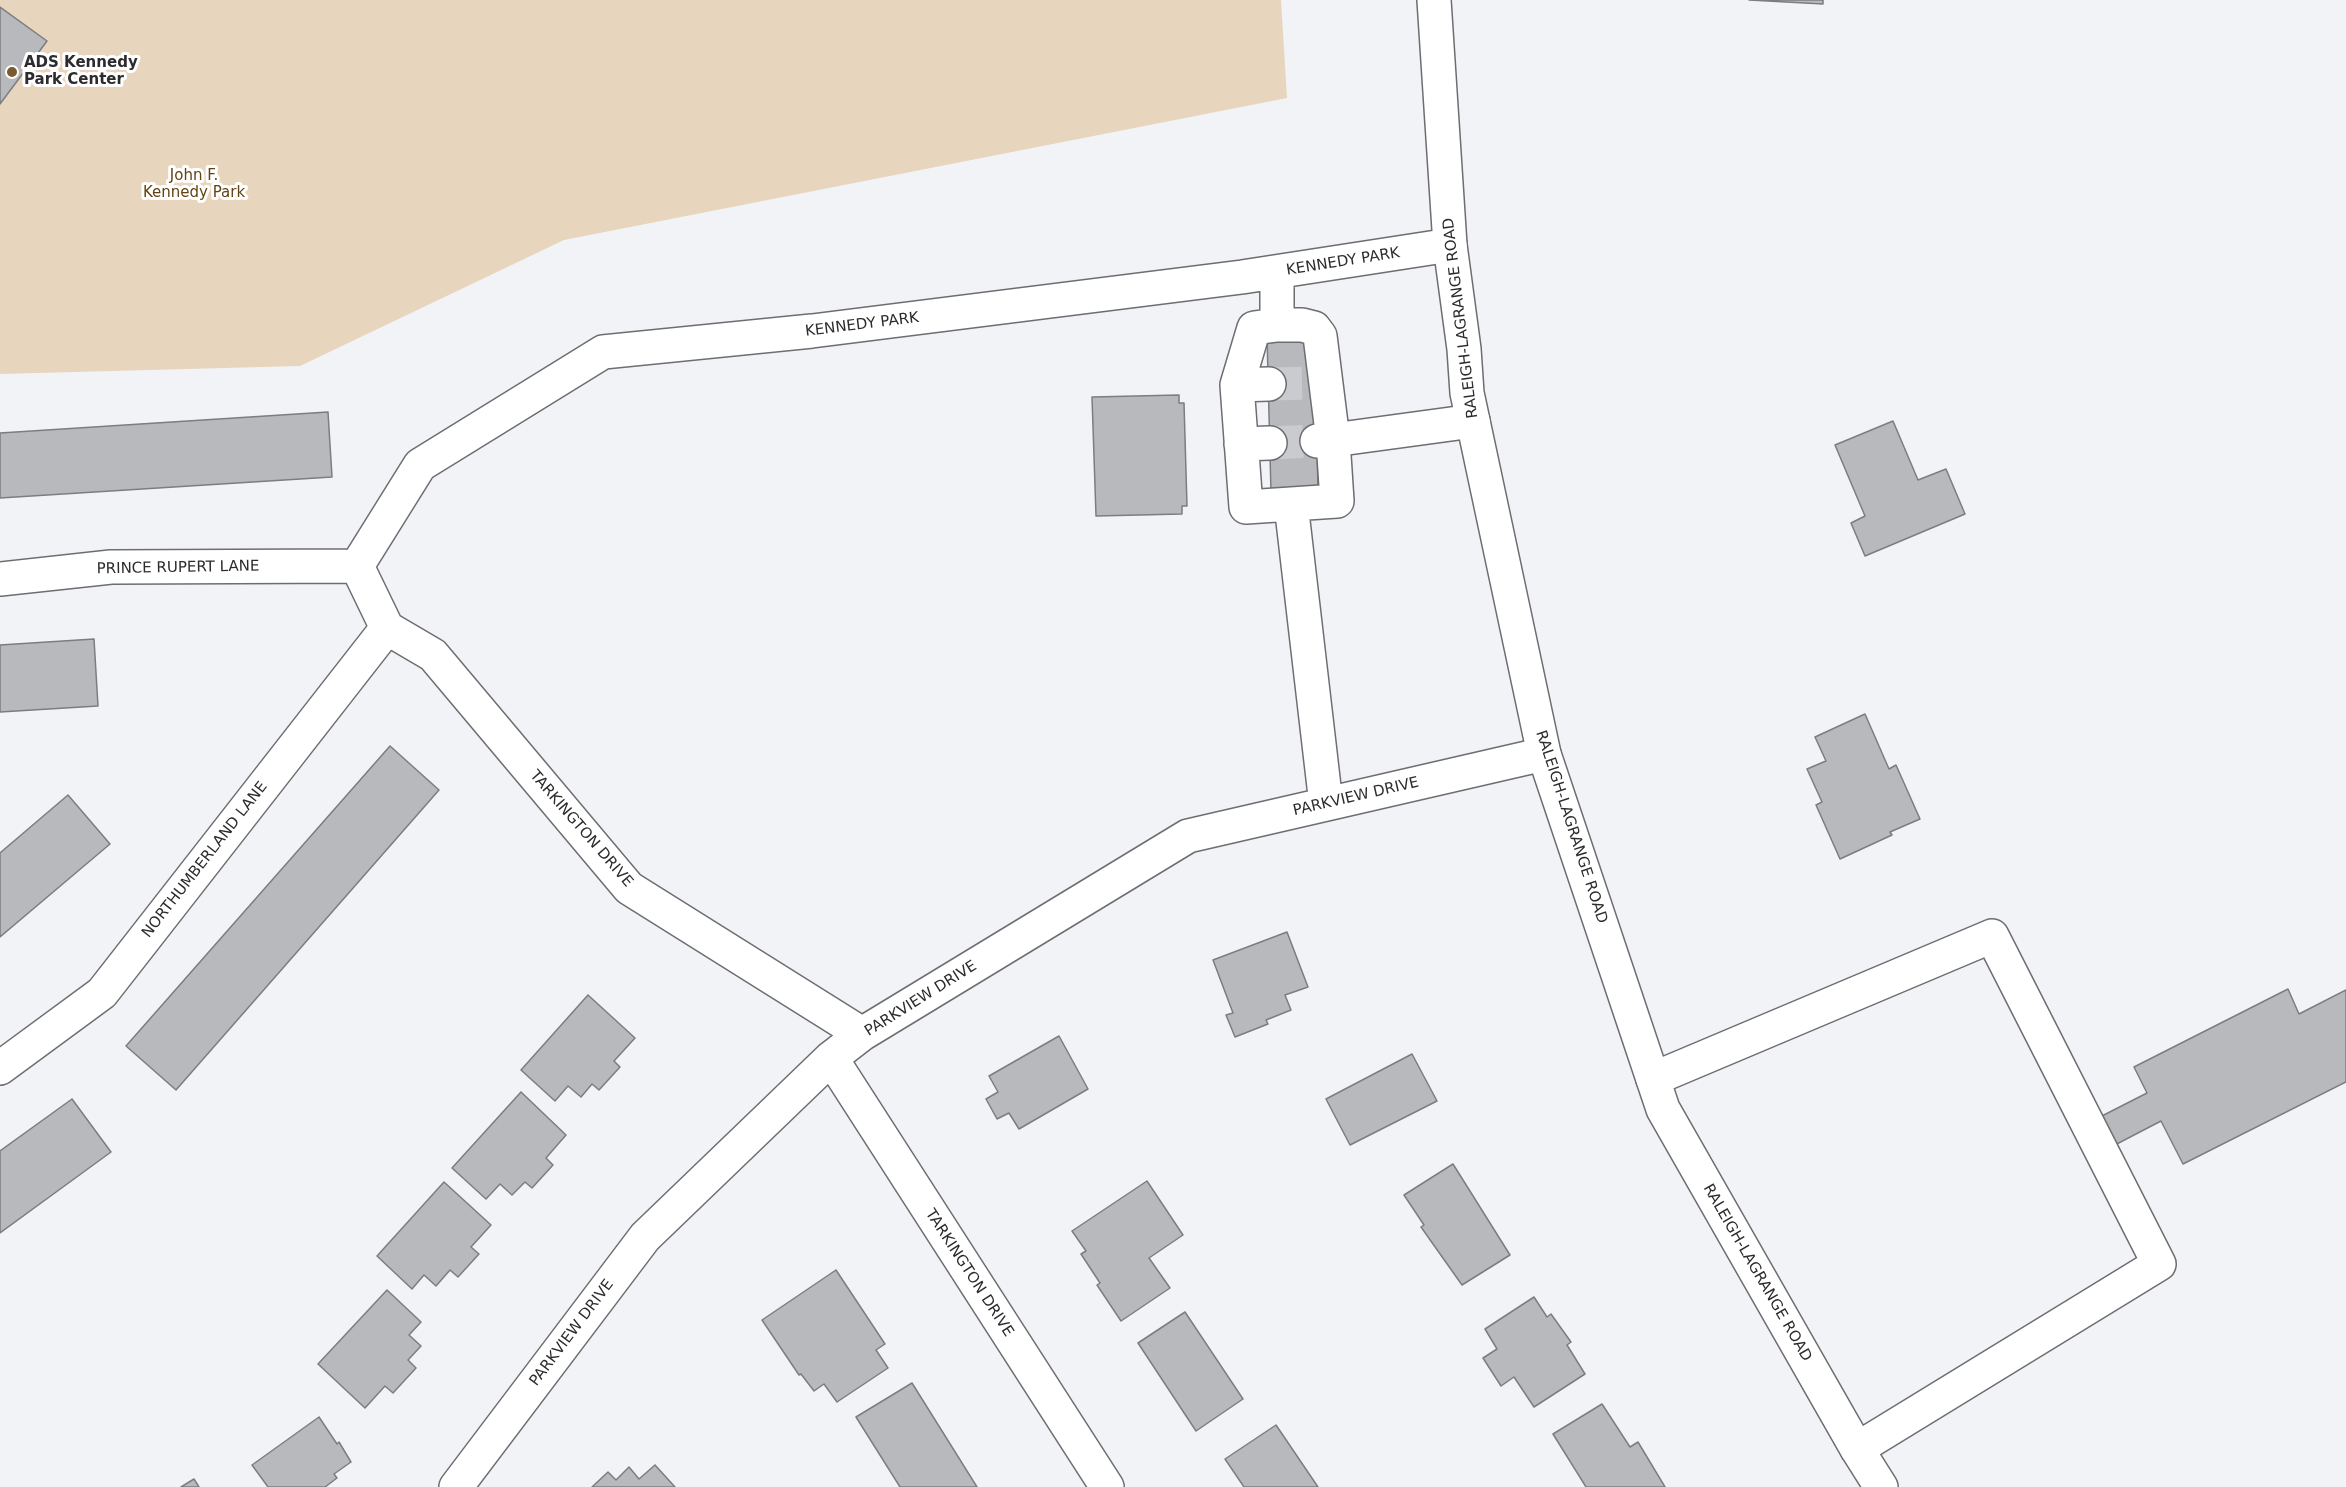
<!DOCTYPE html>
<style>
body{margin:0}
canvas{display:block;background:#f2f3f7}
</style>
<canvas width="2346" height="1487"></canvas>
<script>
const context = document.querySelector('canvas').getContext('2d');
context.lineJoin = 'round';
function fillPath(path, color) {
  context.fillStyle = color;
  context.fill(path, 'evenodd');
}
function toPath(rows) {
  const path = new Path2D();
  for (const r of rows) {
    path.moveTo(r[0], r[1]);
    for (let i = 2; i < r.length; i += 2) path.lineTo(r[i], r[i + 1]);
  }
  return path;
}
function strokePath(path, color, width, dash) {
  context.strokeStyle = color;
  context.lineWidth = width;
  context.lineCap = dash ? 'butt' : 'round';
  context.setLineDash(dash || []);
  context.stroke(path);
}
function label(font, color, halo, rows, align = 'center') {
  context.font = font + ' "DejaVu Sans",sans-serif';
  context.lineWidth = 6;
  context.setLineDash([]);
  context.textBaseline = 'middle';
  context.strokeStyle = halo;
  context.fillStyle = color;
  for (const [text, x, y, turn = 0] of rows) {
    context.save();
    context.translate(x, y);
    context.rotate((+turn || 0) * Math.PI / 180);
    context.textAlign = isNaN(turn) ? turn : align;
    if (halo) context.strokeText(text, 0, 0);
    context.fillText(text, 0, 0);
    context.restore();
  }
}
fillPath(toPath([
 [0,0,1281,0,1287,98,564,240,300,366,0,374]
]), '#e8d5bd');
const building = toPath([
 [1749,0,1823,0,1823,4,1749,0],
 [0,7,47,41,0,104,0,7],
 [1315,335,1318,492,1271,493,1267,336,1315,335],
 [1179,395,1179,403,1184,403,1187,506,1182,506,1182,514,1096,516,1092,397,1179,395],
 [328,412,332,477,0,498,0,433,328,412],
 [1893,421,1918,480,1946,469,1965,514,1865,556,1851,523,1865,516,1835,445,1893,421],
 [94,639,98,706,0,712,0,645,94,639],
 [1865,714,1889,769,1896,765,1920,819,1890,832,1892,835,1840,859,1816,805,1822,802,1807,769,1826,761,1815,737,1865,714],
 [390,746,439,790,176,1090,126,1046,390,746],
 [68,795,110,844,0,937,0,853,68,795],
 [1287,932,1308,987,1285,995,1291,1010,1266,1020,1268,1024,1235,1037,1226,1015,1233,1013,1213,960,1287,932],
 [2288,989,2299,1014,2346,990,2346,1082,2183,1164,2161,1121,2111,1147,2096,1119,2147,1093,2134,1067,2288,989],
 [588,995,635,1038,614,1061,620,1067,599,1090,592,1084,581,1097,568,1086,555,1101,521,1070,588,995],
 [1059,1036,1088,1089,1019,1129,1009,1113,997,1119,986,1099,998,1092,989,1076,1059,1036],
 [1412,1054,1437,1101,1350,1145,1326,1099,1412,1054],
 [521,1092,566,1135,546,1158,553,1165,532,1188,525,1182,512,1195,500,1184,486,1199,452,1168,521,1092],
 [72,1099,111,1152,0,1233,0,1151,72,1099],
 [1453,1164,1510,1255,1462,1285,1421,1227,1424,1225,1404,1195,1453,1164],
 [1147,1181,1183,1235,1149,1258,1170,1288,1121,1321,1097,1285,1100,1283,1081,1254,1086,1251,1072,1231,1147,1181],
 [444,1182,491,1225,471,1247,479,1254,458,1277,450,1270,436,1286,424,1275,412,1289,377,1256,444,1182],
 [836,1270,885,1344,876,1350,888,1368,837,1402,824,1384,814,1391,801,1374,799,1375,762,1320,836,1270],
 [387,1290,421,1322,409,1335,421,1346,408,1360,416,1368,393,1393,385,1386,365,1408,318,1364,387,1290],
 [1534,1297,1547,1317,1551,1314,1571,1342,1567,1345,1585,1374,1534,1407,1514,1377,1501,1386,1483,1358,1497,1349,1485,1329,1534,1297],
 [1185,1312,1243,1399,1196,1431,1138,1343,1185,1312],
 [912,1383,977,1487,900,1487,856,1417,912,1383],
 [1602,1404,1630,1447,1638,1442,1665,1487,1586,1487,1553,1434,1602,1404],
 [319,1417,337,1444,339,1442,351,1462,334,1474,337,1478,325,1487,268,1487,252,1465,319,1417],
 [1276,1425,1318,1487,1244,1487,1225,1459,1276,1425],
 [655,1465,675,1487,592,1487,608,1472,616,1480,629,1467,639,1479,655,1465],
 [194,1479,199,1487,181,1487,194,1479]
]);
fillPath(building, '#b8b9bc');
strokePath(building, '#7c7d80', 1.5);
strokePath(toPath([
 [1269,384,1316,383],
 [1270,443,1317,441]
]), '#cacbcf', 33, [33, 16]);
const minor = toPath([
 [1277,272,1277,325,1302,325,1314,328,1320,336,1333,440,1317,441],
 [1277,325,1254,328,1237,385,1246,507,1337,501,1333,440,1473,421],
 [1237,385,1269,384],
 [1241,444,1270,443],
 [1291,504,1326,804],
 [357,566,420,465,603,352,812,331,1242,277,1450,245],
 [357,566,387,628,433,655,629,888,862,1034],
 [0,579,111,567,357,566],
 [831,1058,1107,1487],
 [0,1068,102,993,387,628],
 [1653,1079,1992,936,2159,1264,1857,1449],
 [456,1487,645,1237,831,1058,862,1034,1188,836,1544,754]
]);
const major = toPath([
 [1434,0,1450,245,1464,349,1467,393,1544,754,1663,1109,1857,1449,1881,1487]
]);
strokePath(minor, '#6d6e71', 36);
strokePath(major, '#6d6e71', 36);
strokePath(minor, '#fff', 33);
strokePath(major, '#fff', 33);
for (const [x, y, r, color] of [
 [12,72,6,"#7a5b30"]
]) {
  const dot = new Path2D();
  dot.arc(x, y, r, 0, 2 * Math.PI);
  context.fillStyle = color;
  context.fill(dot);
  strokePath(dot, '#fff', 2);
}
label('bold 15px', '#2c2c2e', '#fff', [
 ["ADS Kennedy",24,63],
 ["Park Center",24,80]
], 'left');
label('15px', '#634312', '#fff', [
 ["John F.",194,176],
 ["Kennedy Park",194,193]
]);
label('15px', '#2c2c2e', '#fff', [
 ["KENNEDY PARK",1343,262,-9],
 ["RALEIGH-LAGRANGE ROAD",1461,318,-97],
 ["KENNEDY PARK",862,325,-7],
 ["PRINCE RUPERT LANE",178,568,-1],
 ["PARKVIEW DRIVE",1356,797,-13],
 ["RALEIGH-LAGRANGE ROAD",1571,827,72],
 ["TARKINGTON DRIVE",581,829,49],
 ["NORTHUMBERLAND LANE",205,860,-52],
 ["PARKVIEW DRIVE",921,999,-32],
 ["TARKINGTON DRIVE",969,1273,57],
 ["RALEIGH-LAGRANGE ROAD",1757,1273,60],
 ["PARKVIEW DRIVE",572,1333,-53]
]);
</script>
